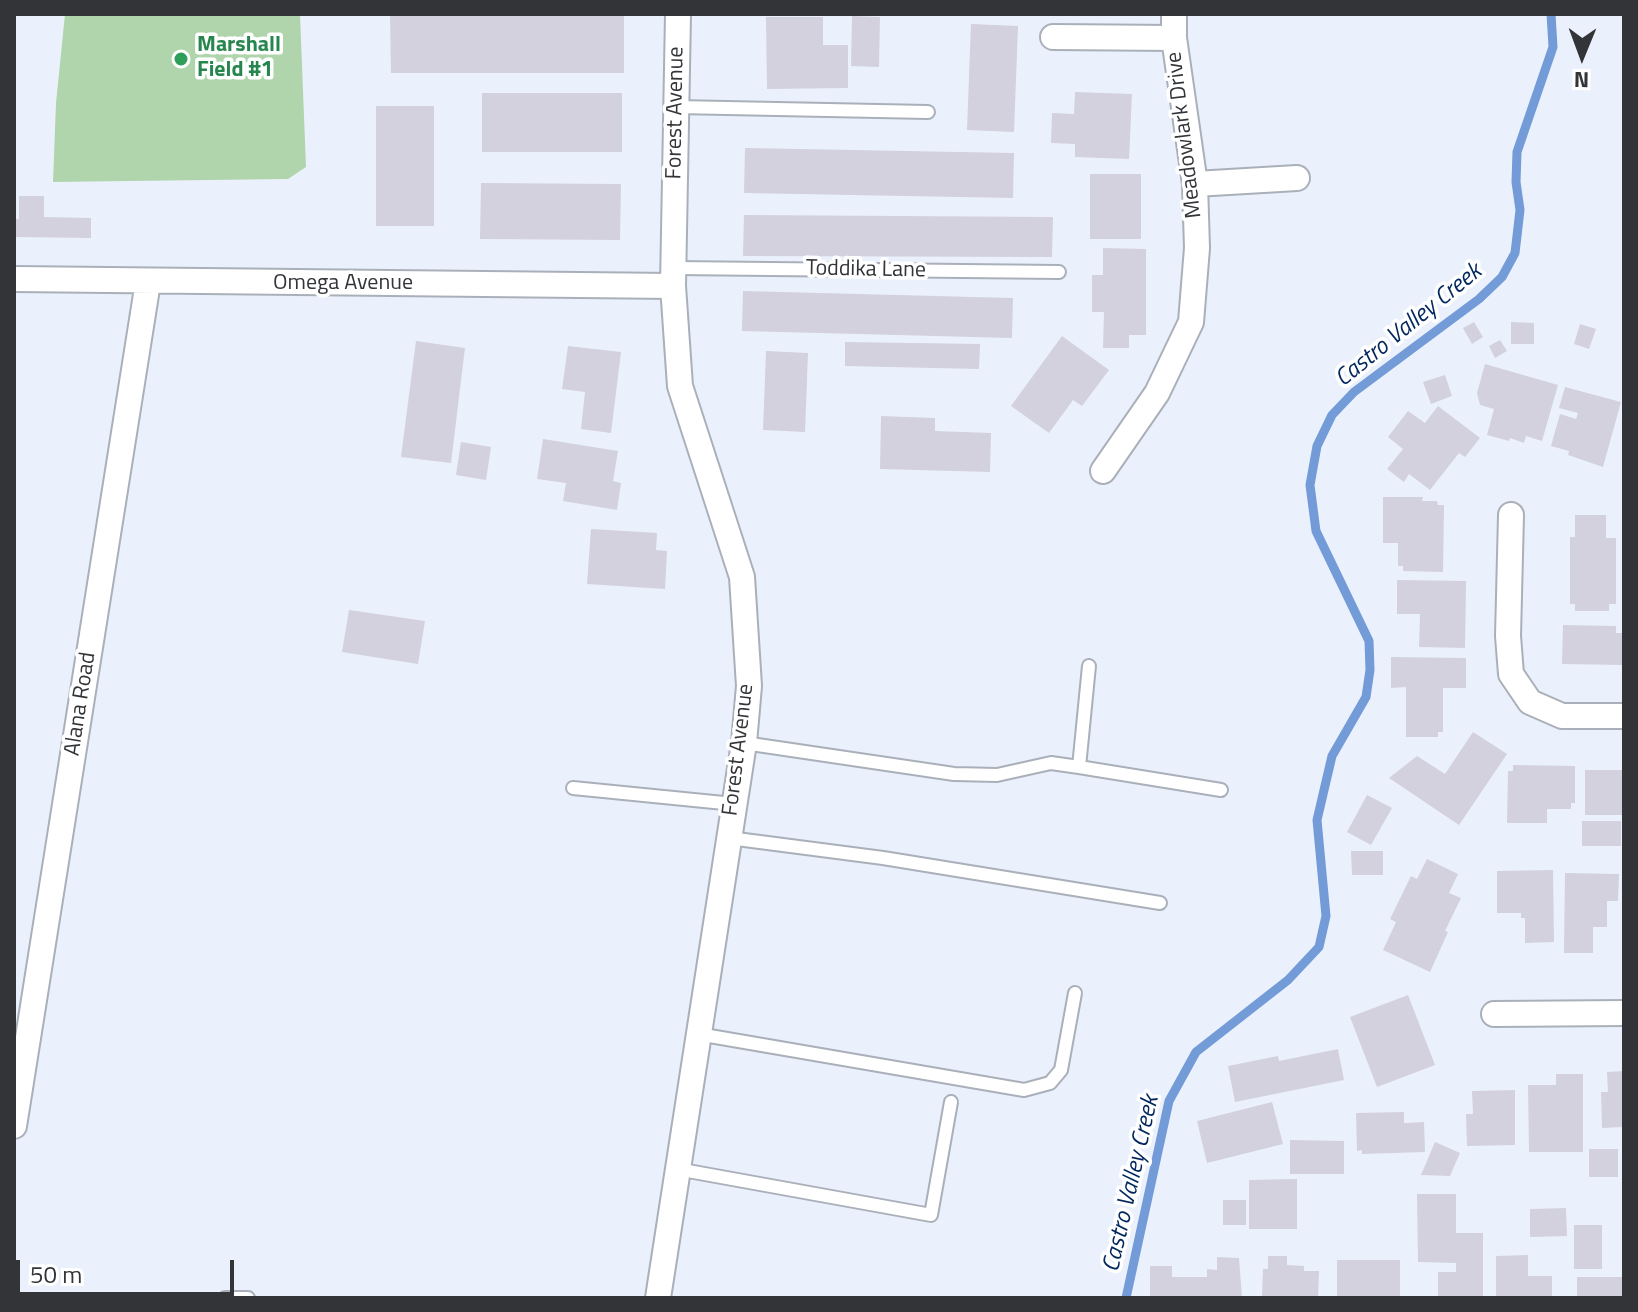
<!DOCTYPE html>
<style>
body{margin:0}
#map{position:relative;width:1638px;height:1312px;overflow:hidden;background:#ebf1fc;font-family:"Titillium Web",sans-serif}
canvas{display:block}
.frame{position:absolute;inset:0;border:16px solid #323438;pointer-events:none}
.north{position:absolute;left:1542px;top:16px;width:80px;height:80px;-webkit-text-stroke:6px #fff;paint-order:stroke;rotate:181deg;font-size:22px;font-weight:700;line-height:32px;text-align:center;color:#323438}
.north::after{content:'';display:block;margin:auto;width:28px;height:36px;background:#323438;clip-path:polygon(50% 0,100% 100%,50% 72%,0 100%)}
.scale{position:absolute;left:16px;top:1260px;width:218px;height:36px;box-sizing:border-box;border:4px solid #323438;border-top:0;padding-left:10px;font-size:24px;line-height:28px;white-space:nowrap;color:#323438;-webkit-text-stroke:6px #fff;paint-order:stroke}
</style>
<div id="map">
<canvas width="1638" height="1312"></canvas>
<div class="frame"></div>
<div class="north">N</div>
<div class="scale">50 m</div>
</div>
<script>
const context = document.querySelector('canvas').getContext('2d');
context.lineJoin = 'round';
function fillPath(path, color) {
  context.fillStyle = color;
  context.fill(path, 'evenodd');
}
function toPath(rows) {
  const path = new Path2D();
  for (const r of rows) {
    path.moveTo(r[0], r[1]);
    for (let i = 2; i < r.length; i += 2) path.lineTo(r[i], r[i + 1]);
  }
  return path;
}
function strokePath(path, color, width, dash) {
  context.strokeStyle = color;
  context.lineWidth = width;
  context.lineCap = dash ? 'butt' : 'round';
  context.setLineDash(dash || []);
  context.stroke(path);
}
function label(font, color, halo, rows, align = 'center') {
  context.font = font + ' "Titillium Web",sans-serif';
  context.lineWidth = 7;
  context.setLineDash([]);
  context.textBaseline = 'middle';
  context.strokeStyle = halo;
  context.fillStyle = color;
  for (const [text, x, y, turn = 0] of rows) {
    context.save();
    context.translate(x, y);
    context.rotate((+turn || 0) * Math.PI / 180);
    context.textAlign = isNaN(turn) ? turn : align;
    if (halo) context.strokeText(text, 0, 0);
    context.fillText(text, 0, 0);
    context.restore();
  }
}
fillPath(toPath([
 [65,14,300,14,306,167,288,179,53,182,56,103]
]), '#b0d5ac');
strokePath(toPath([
 [1126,1298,1169,1101,1196,1052,1288,980,1319,947,1326,916,1317,820,1332,756,1366,697,1370,670,1369,641,1316,531,1310,485,1317,446,1332,415,1354,392,1479,299,1502,277,1515,253,1520,210,1516,182,1517,152,1553,47,1551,14]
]), '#729bd8', 9);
fillPath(toPath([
 [390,14,624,14,624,73,391,73],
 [852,16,880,17,879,67,851,66],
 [766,17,823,17,823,45,848,45,848,88,767,89],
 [971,24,1018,26,1014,132,967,130],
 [1075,92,1132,94,1129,159,1075,157,1075,144,1051,143,1052,113,1074,114],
 [482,93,622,93,622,152,482,152],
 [376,106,434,106,434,226,376,226],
 [745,148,1014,153,1013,198,744,193],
 [1090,174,1141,174,1141,239,1090,239],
 [481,183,621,184,620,240,480,239],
 [19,196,44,196,44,217,91,218,91,238,14,237,14,219,19,219],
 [744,215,1053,217,1052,257,743,256],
 [1103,248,1146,249,1146,335,1129,335,1129,348,1103,348,1104,312,1092,312,1092,275,1103,275],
 [743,291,1013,298,1012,338,742,331],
 [1474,322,1483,337,1472,344,1463,328],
 [1511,322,1534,323,1534,344,1511,344],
 [1580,324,1596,329,1589,349,1574,344],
 [1062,336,1109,370,1082,406,1073,400,1049,433,1011,406],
 [1500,340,1507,351,1495,358,1489,346],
 [416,341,465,348,451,463,401,457],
 [845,342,980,344,979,369,845,366],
 [568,346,621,352,611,433,581,429,585,392,562,389],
 [766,351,808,353,805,432,763,430],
 [1485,364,1558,385,1542,441,1526,436,1524,443,1510,438,1509,441,1487,435,1494,409,1480,405,1477,393],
 [1445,375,1452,396,1431,404,1423,382],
 [1565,387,1621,402,1603,467,1568,455,1569,451,1551,446,1560,414,1576,419,1578,413,1559,408],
 [1438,406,1480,438,1465,457,1459,453,1430,490,1409,474,1404,482,1387,469,1403,449,1388,437,1408,411,1425,423],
 [881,416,935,418,935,431,991,433,990,472,880,469],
 [543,439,618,451,613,481,621,483,617,510,563,501,566,483,537,479],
 [461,442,491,447,486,480,456,475],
 [1383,497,1423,497,1422,501,1437,501,1438,505,1444,505,1443,572,1403,571,1403,566,1398,566,1398,543,1383,543],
 [1575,515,1606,515,1606,538,1616,538,1616,604,1609,604,1609,611,1575,611,1575,604,1570,604,1570,537,1575,537],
 [591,529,657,533,656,550,667,551,665,589,587,584],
 [1397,580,1466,581,1465,648,1419,647,1420,614,1397,614],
 [349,610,425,621,418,664,342,652],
 [1563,625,1616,626,1616,633,1624,633,1624,665,1562,664],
 [1391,657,1466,658,1466,688,1443,688,1443,732,1438,732,1438,737,1406,737,1406,687,1391,688],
 [1473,732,1507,754,1459,825,1389,778,1417,756,1445,774],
 [1513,765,1575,766,1575,803,1571,803,1571,809,1547,809,1547,823,1507,823,1508,771,1513,771],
 [1585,770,1624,770,1624,815,1585,815],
 [1367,795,1392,808,1371,845,1347,832],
 [1582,821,1621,821,1621,846,1582,846],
 [1351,851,1383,851,1383,875,1352,875],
 [1427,859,1458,874,1449,893,1461,898,1445,931,1448,932,1430,972,1383,950,1396,922,1390,919,1411,876,1417,879],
 [1553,870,1554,942,1525,943,1525,918,1521,918,1521,913,1497,913,1497,871],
 [1565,873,1619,874,1618,901,1607,901,1607,927,1593,927,1593,953,1564,953],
 [1408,995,1435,1065,1377,1087,1350,1017],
 [1338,1049,1344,1080,1235,1102,1228,1066,1278,1056,1279,1061],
 [1624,1071,1624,1127,1602,1128,1601,1092,1608,1092,1607,1072],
 [1556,1074,1583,1074,1583,1152,1529,1152,1528,1085,1556,1085],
 [1515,1090,1515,1145,1467,1146,1466,1114,1473,1114,1472,1091],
 [1272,1102,1283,1144,1207,1163,1197,1121],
 [1404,1112,1404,1123,1424,1122,1425,1152,1362,1154,1362,1150,1357,1151,1356,1113],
 [1290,1140,1344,1141,1344,1174,1290,1174],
 [1435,1142,1460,1153,1450,1176,1421,1175],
 [1589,1149,1618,1149,1618,1177,1589,1177],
 [1297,1179,1297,1229,1249,1229,1249,1180],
 [1417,1194,1456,1194,1456,1233,1483,1233,1483,1298,1438,1298,1438,1272,1456,1272,1456,1263,1418,1262],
 [1223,1200,1246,1200,1246,1225,1223,1225],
 [1566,1208,1567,1236,1530,1237,1530,1209],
 [1574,1225,1602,1225,1602,1269,1574,1269],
 [1528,1255,1528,1276,1552,1276,1552,1298,1496,1298,1496,1256],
 [1268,1256,1287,1256,1287,1265,1304,1266,1304,1271,1319,1271,1318,1298,1262,1298,1263,1269,1268,1269],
 [1217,1257,1239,1258,1242,1298,1150,1298,1150,1266,1172,1266,1172,1277,1207,1277,1207,1269,1217,1270],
 [1337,1260,1400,1260,1400,1298,1337,1298],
 [1577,1277,1624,1277,1624,1298,1577,1298]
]), '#d2d1dd');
const service = toPath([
 [676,107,928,112],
 [674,268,1059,272],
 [744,743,954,774,997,775,1051,763,1079,767,1089,666],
 [1079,767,1221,790],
 [573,788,734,804],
 [729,838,883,858,1160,903],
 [698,1034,1024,1090,1050,1083,1061,1070,1075,993],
 [677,1169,931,1215,951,1102],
 [225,1298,248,1298]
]);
const minor = toPath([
 [1053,37,1174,38],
 [1195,184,1297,178],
 [14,279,673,286],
 [1103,471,1157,393,1191,322,1197,248,1195,184,1174,38,1174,14],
 [1511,515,1508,636,1511,674,1530,702,1562,716,1624,716],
 [1494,1014,1624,1013],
 [14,1126,148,282],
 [658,1298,744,743,749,686,742,577,680,386,673,286,678,14]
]);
strokePath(service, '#aab0b9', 16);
strokePath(minor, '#aab0b9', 28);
strokePath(service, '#fff', 12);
strokePath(minor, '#fff', 24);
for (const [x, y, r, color] of [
 [181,59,8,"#2e9e5b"]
]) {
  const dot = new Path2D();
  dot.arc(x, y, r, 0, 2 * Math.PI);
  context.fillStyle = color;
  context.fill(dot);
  strokePath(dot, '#fff', 3);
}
label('bold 22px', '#27864d', '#fff', [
 ["Marshall",197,46],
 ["Field #1",197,71]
], 'left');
label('22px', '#323438', '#fff', [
 ["Forest Avenue",676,113,-89],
 ["Meadowlark Drive",1185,135,-97],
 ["Toddika Lane",866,270,1],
 ["Omega Avenue",343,284],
 ["Alana Road",81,704,-81],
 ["Forest Avenue",739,750,-83]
]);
label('italic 24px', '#01275d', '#fff', [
 ["Castro Valley Creek",1409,326,-39],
 ["Castro Valley Creek",1132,1184,-77]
]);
</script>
